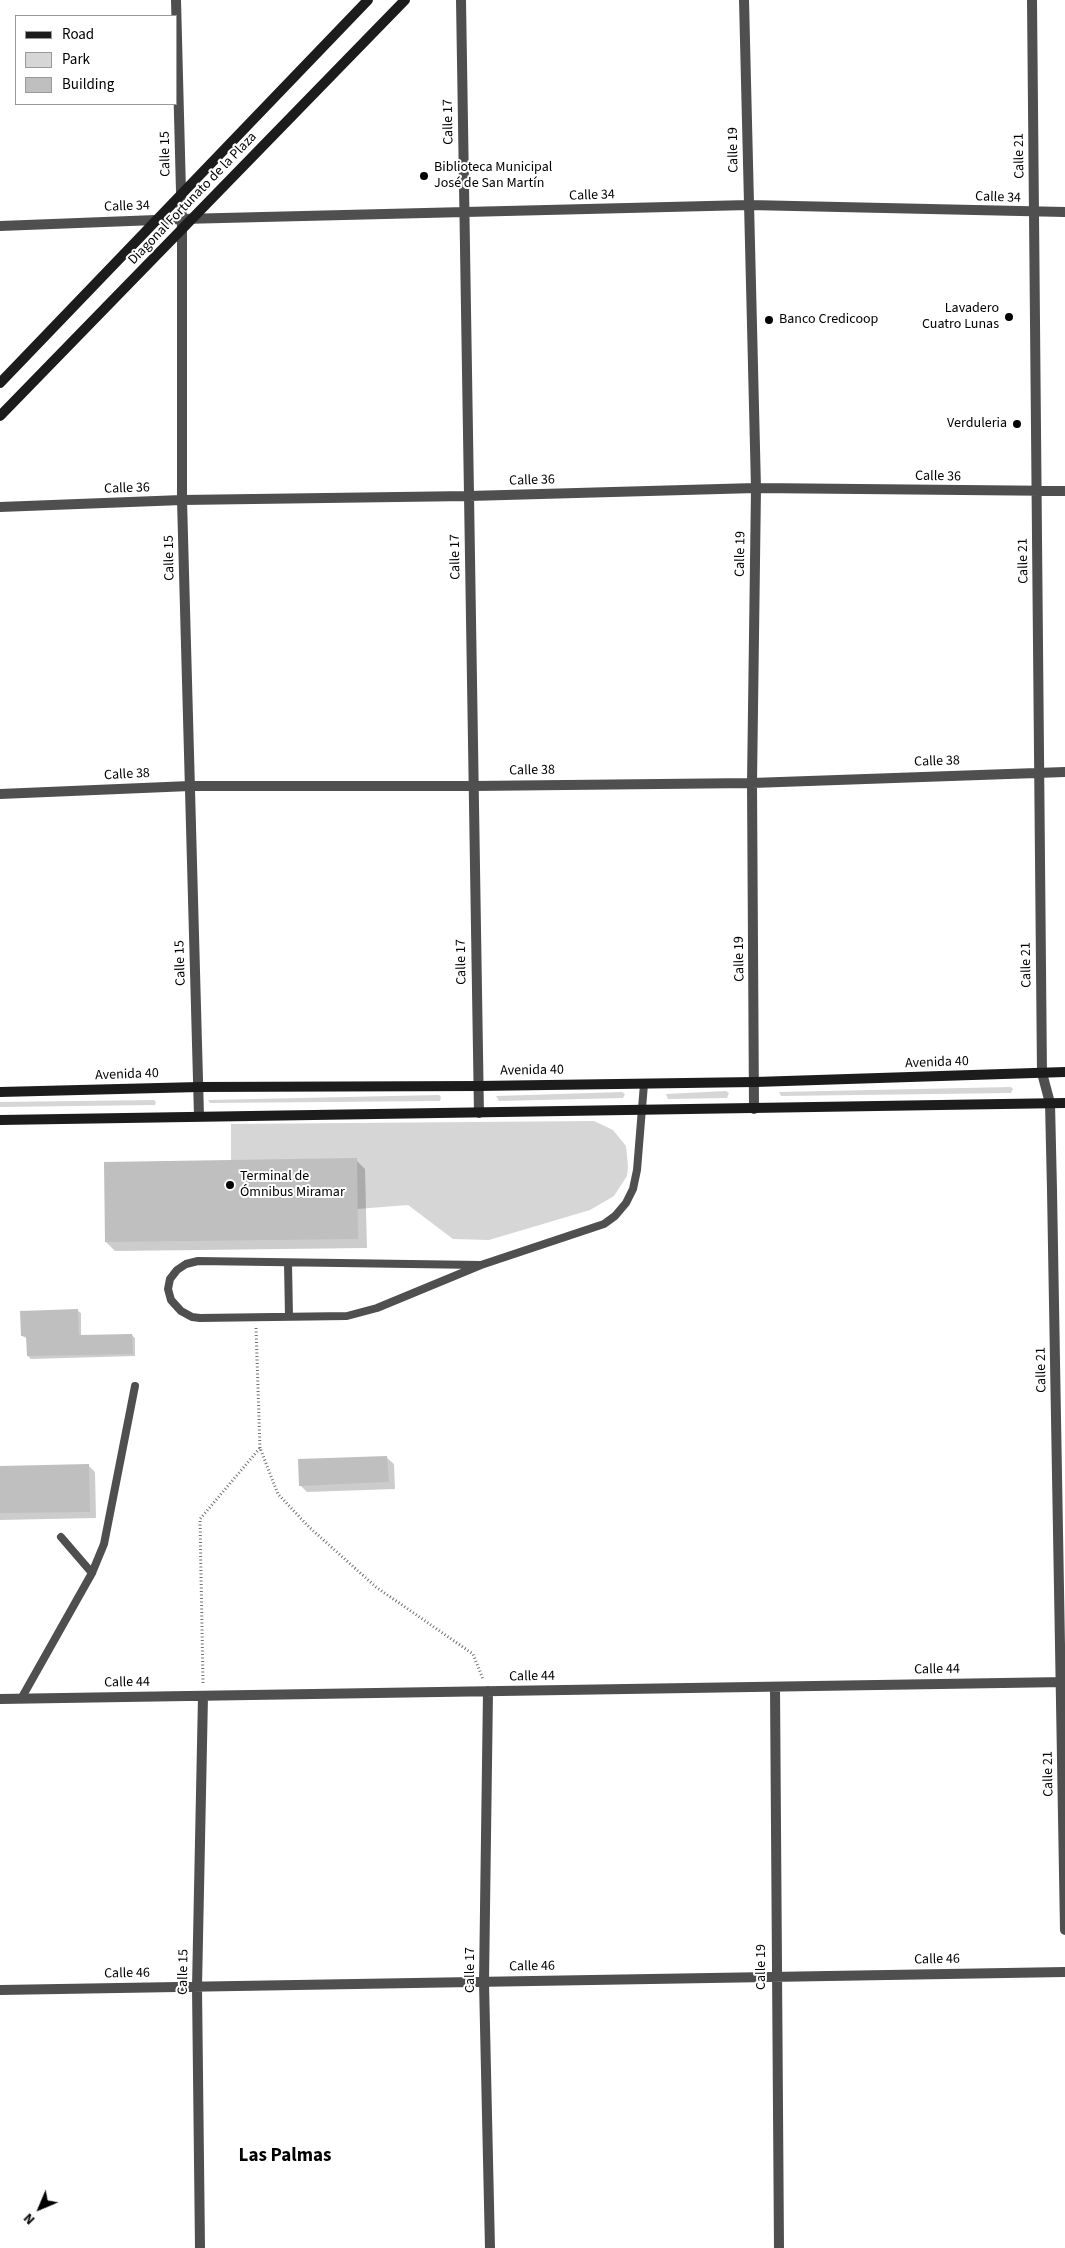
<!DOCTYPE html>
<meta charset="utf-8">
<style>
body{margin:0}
#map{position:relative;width:1065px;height:2248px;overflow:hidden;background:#fff;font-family:"Source Sans 3",sans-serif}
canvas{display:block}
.legend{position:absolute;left:15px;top:15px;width:162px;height:90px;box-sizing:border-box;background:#fff;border:1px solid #999;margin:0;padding:6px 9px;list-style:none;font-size:15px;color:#000}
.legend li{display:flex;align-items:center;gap:10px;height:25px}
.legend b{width:25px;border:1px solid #999}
.north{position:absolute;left:15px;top:2183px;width:50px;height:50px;-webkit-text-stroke:4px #fff;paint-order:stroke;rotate:225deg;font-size:14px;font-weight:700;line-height:20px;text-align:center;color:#000}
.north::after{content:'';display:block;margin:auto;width:18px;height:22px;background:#000;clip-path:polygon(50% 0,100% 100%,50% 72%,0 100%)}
</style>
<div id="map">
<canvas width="1065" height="2248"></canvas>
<ul class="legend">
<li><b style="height:6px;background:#1c1c1c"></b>Road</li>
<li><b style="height:14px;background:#d6d6d6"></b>Park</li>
<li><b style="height:14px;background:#bfbfbf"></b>Building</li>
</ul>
<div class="north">N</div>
</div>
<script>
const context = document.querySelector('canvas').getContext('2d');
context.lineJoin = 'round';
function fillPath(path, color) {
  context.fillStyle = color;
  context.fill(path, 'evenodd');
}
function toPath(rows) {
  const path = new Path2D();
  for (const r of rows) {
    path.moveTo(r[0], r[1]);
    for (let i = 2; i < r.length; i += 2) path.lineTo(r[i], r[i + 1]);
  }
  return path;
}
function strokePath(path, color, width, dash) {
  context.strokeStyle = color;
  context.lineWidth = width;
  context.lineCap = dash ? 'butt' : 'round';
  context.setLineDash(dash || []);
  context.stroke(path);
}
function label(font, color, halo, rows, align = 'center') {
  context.font = font + ' "Source Sans 3",sans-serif';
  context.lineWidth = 4;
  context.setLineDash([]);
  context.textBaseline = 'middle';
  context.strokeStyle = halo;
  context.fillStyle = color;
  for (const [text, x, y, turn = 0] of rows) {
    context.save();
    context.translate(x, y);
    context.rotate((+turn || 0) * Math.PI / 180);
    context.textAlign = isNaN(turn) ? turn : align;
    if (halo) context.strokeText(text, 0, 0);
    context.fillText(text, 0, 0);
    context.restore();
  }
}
fillPath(toPath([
 [1011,1087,1013,1089,1011,1093,781,1096,779,1092],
 [726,1091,729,1093,727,1098,668,1099,666,1094],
 [622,1092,625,1094,623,1098,499,1101,496,1096],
 [439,1095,441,1097,440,1101,210,1103,208,1100],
 [154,1100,156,1102,155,1105,0,1107,0,1102],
 [594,1121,613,1130,626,1146,628,1166,627,1176,614,1196,590,1210,489,1240,453,1239,408,1205,357,1209,231,1160,231,1124]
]), '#d6d6d6');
fillPath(toPath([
 [356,1160,365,1169,367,1248,115,1251,106,1242],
 [78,1311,81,1313,81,1336,132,1335,135,1338,135,1356,31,1359,28,1356,28,1339,22,1336],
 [387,1458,394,1464,395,1489,307,1492,300,1485],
 [88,1465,95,1472,96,1518,0,1520,0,1467]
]), '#0003');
fillPath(toPath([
 [357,1158,358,1239,105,1242,104,1162],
 [78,1309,79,1335,132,1334,133,1354,27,1356,26,1336,21,1336,20,1311],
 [387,1456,389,1482,299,1486,298,1459],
 [89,1464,90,1512,0,1513,0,1466]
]), '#bfbfbf');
strokePath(toPath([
 [256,1328,260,1448],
 [203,1683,200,1519,260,1448,278,1494,309,1527,376,1587,473,1654,483,1679]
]), '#717171', 3, [1, 2.5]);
strokePath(toPath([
 [288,1263,289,1317],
 [481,1265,198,1261,186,1264,177,1270,170,1279,168,1289,171,1300,181,1311,192,1317,200,1318,347,1316,377,1308,481,1265,604,1224,615,1216,626,1203,633,1189,637,1170,644,1084],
 [61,1537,92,1573],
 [21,1699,92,1573,104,1544,135,1386]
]), '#4f4f4f', 8);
strokePath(toPath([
 [176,0,182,230,182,500,199,1116],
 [461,0,479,1113],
 [744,0,756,488,752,783,754,1109],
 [1032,0,1042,1073,1050,1103,1052,1190,1065,1930],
 [0,226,182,219,749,205,1065,212],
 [0,507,182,500,469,496,756,488,1065,491],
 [0,794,190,786,473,786,752,783,1065,772],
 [775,1687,779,2248],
 [488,1691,484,1982,490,2248],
 [0,1699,1065,1682],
 [0,1990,1065,1972],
 [200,2248,197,1987,203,1696]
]), '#4f4f4f', 10);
strokePath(toPath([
 [0,383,368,0],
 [0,416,405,0],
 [0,1092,199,1087,478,1086,755,1082,1065,1072],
 [0,1120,1065,1103]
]), '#1c1c1c', 10);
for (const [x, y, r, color] of [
 [424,176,5,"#000"],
 [1009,317,5,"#000"],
 [769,320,5,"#000"],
 [1017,424,5,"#000"],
 [230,1185,5,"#000"]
]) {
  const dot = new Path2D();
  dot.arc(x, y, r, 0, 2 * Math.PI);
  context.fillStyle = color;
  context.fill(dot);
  strokePath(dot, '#fff', 2);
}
label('14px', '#000', '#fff', [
 ["Calle 17",449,122,-91],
 ["Calle 19",734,150,-91],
 ["Calle 15",166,154,-91],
 ["Calle 21",1020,156,-91],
 ["Calle 34",592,196,-2],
 ["Calle 34",998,198,2],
 ["Diagonal Fortunato de la Plaza",193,199,-46],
 ["Calle 34",127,207,-2],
 ["Calle 36",938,477,1],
 ["Calle 36",532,481,-2],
 ["Calle 36",127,489,-2],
 ["Calle 19",741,554,-89],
 ["Calle 17",456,557,-91],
 ["Calle 15",170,558,-91],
 ["Calle 21",1024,561,-91],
 ["Calle 38",937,762,-2],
 ["Calle 38",532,771,-1],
 ["Calle 38",127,775,-3],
 ["Calle 19",740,959,-91],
 ["Calle 17",462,962,-91],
 ["Calle 15",181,963,-92],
 ["Calle 21",1027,965,-91],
 ["Avenida 40",937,1063,-2],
 ["Avenida 40",532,1071,-1],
 ["Avenida 40",127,1075,-2],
 ["Calle 21",1042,1370,-91],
 ["Calle 44",937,1670,-1],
 ["Calle 44",532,1677,-1],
 ["Calle 44",127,1683,-1],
 ["Calle 21",1049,1774,-91],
 ["Calle 46",937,1960,-1],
 ["Calle 46",532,1967,-1],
 ["Calle 19",762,1967,-90],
 ["Calle 17",471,1970,-90],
 ["Calle 15",184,1972,-89],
 ["Calle 46",127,1974,-1]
]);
label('14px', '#000', '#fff', [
 ["Biblioteca Municipal",434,168],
 ["José de San Martín",434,184],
 ["Lavadero",999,309,"right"],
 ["Cuatro Lunas",999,325,"right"],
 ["Banco Credicoop",779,320],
 ["Verduleria",1007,424,"right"],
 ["Terminal de",240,1177],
 ["Ómnibus Miramar",240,1193]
], 'left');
label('bold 19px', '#000', '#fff', [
 ["Las Palmas",285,2157]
]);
</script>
